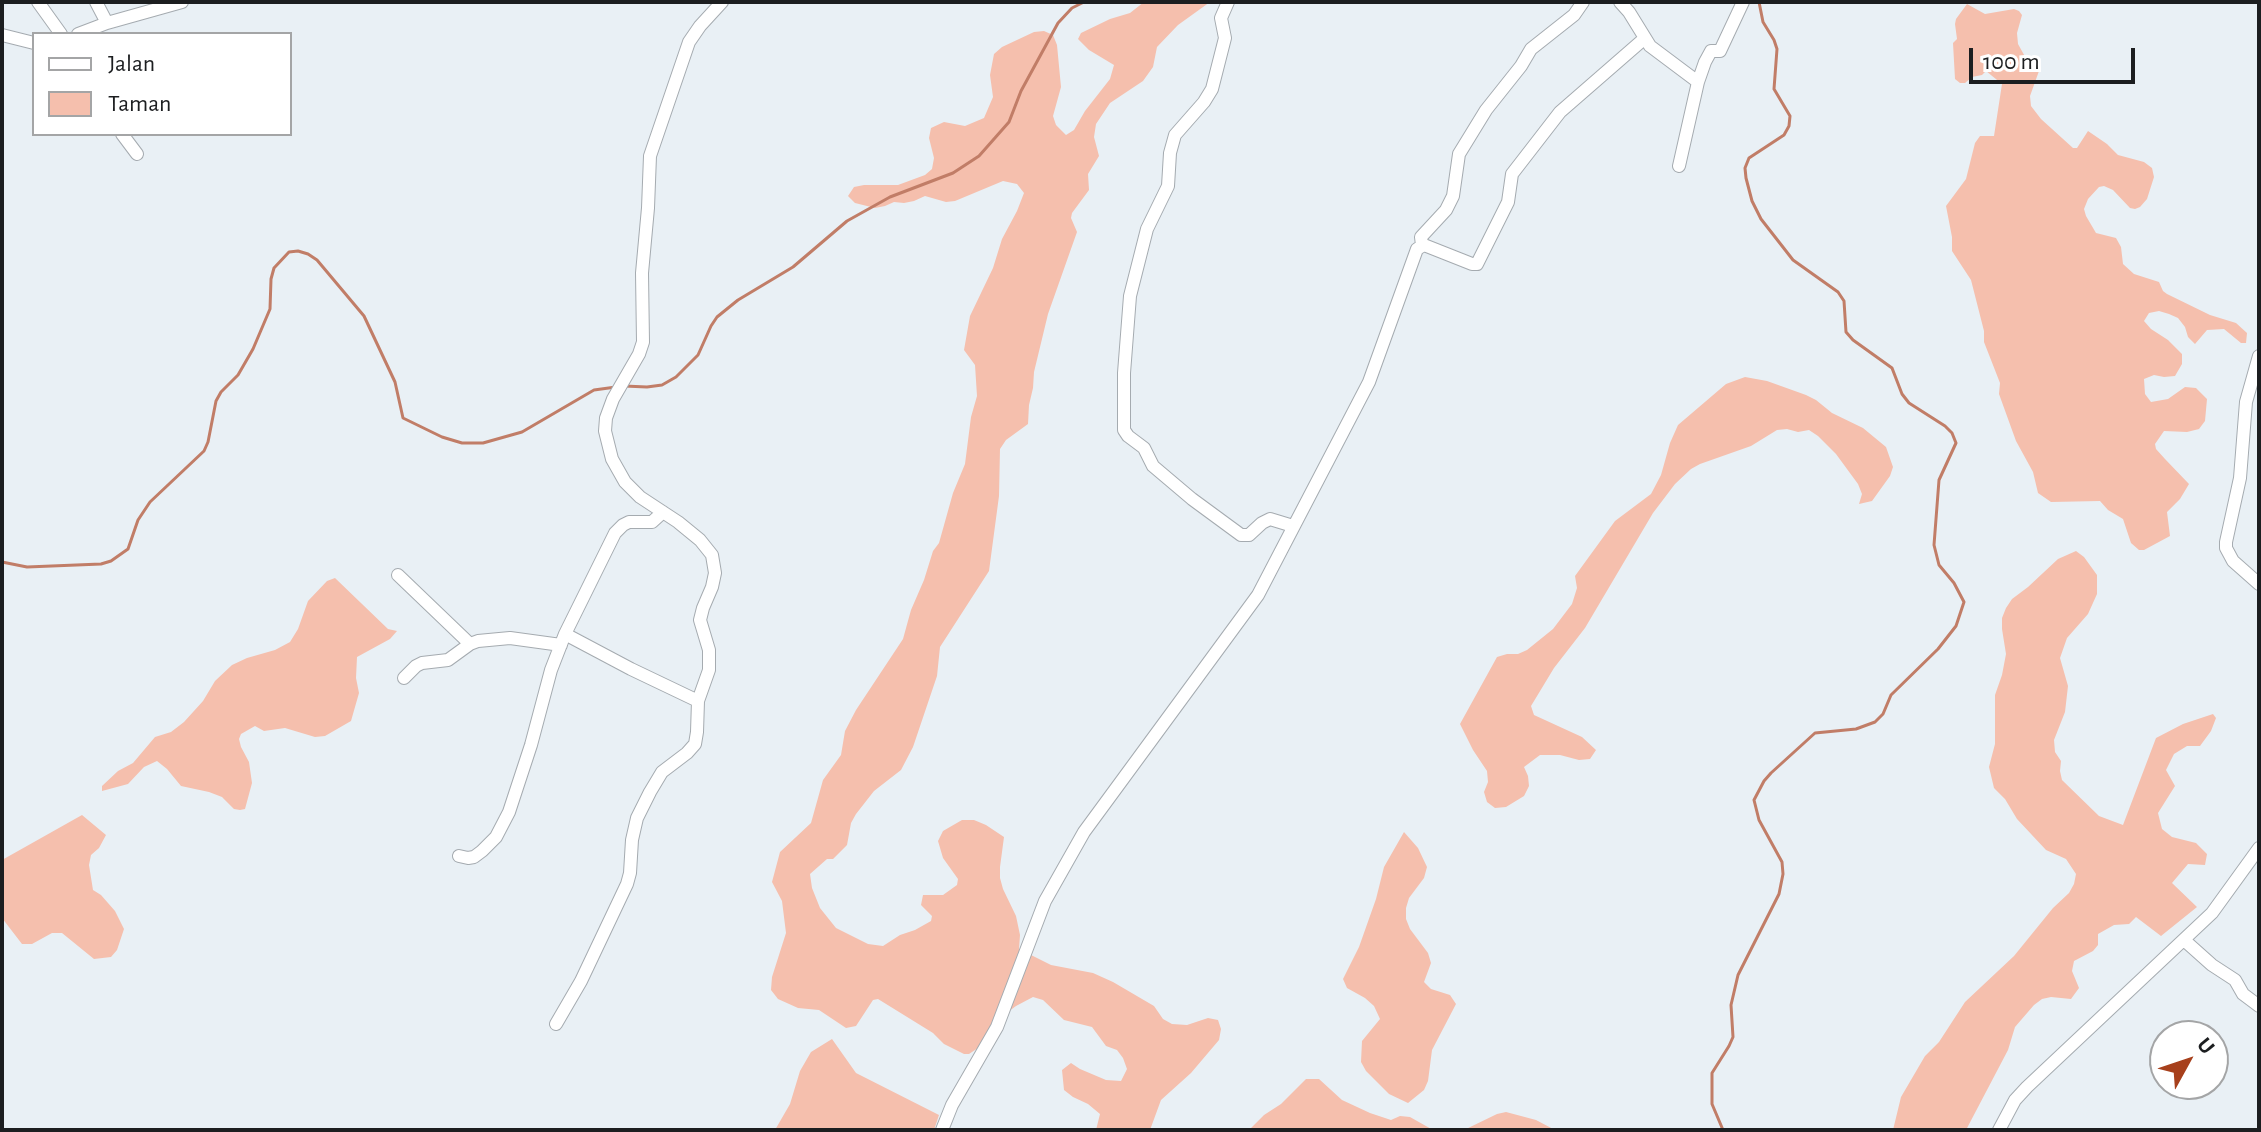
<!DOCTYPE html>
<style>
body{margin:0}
#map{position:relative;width:2261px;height:1132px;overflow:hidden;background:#e9f0f5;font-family:"Alegreya Sans",sans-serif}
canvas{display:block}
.frame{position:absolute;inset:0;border:4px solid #1c1e20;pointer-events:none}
.legend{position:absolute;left:32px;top:32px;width:260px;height:104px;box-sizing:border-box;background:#fff;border:2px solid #a4a5a6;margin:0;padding:10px 14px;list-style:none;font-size:24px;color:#1c1e20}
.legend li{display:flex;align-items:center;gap:16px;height:40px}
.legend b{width:40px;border:2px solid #a4a5a6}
.north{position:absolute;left:2149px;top:1020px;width:80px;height:80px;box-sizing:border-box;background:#fff;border:2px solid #a4a5a6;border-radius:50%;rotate:50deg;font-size:22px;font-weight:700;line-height:32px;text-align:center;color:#1c1e20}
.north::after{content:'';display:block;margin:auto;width:28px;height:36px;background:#a7401c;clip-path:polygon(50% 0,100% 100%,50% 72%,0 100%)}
.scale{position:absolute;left:1969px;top:48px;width:166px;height:36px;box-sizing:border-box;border:4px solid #1c1e20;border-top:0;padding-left:10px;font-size:24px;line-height:28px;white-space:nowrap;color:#1c1e20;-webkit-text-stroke:6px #fff;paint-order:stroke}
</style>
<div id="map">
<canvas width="2261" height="1132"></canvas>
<div class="frame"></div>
<ul class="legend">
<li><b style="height:10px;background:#fff"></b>Jalan</li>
<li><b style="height:22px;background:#f5bfad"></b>Taman</li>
</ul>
<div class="north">U</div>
<div class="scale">100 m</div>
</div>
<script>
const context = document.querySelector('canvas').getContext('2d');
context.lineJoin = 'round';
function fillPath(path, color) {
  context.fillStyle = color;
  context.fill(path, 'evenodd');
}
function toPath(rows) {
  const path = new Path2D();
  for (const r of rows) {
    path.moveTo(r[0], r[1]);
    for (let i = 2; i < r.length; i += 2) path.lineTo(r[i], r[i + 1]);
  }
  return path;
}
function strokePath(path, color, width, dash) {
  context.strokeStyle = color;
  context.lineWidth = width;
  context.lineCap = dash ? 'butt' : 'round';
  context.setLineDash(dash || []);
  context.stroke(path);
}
fillPath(toPath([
 [1144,2,1210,2,1178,25,1157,47,1153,67,1143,81,1110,103,1096,124,1094,137,1099,156,1088,174,1089,190,1072,213,1071,218,1077,232,1048,314,1034,372,1033,388,1029,405,1028,424,1006,440,1000,449,999,496,989,571,940,647,937,676,913,747,901,770,874,791,856,814,851,823,847,845,833,859,827,859,810,874,812,888,820,908,836,928,868,944,883,946,900,935,915,930,931,921,932,916,921,905,923,895,943,895,957,885,958,879,943,858,938,841,943,831,962,820,974,820,986,825,1004,837,1000,867,1000,878,1003,889,1016,916,1020,935,1019,949,1051,965,1093,973,1113,982,1154,1006,1163,1019,1172,1024,1187,1025,1208,1018,1218,1020,1221,1029,1219,1040,1191,1073,1161,1100,1150,1130,1096,1130,1100,1114,1088,1104,1073,1097,1064,1090,1062,1070,1071,1063,1080,1069,1106,1080,1121,1081,1127,1069,1123,1058,1117,1050,1106,1046,1092,1027,1064,1020,1043,1000,1033,997,1016,1006,997,1020,981,1046,969,1054,964,1054,944,1044,933,1033,878,999,873,1000,856,1026,846,1028,819,1010,798,1008,778,999,771,990,772,977,786,933,782,901,772,882,780,852,811,823,823,780,841,755,845,731,856,710,903,639,911,610,924,580,933,551,939,543,953,493,965,464,971,417,977,396,975,365,964,350,970,316,993,268,1002,239,1017,211,1024,193,1017,184,1003,181,955,201,946,202,925,196,914,201,904,203,894,202,885,206,875,208,855,203,848,196,854,187,864,185,898,185,925,175,932,169,934,158,929,138,931,128,944,122,965,126,984,118,993,97,990,75,994,54,1002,47,1034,32,1044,31,1053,35,1057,45,1061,87,1053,116,1056,125,1066,135,1074,130,1085,111,1110,79,1114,65,1089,50,1078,39,1081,33,1110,19,1130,13],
 [1967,4,1985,14,2014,9,2019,11,2022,15,2017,33,2018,44,2028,62,2038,66,2039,71,2030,96,2031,106,2041,119,2073,148,2077,148,2088,131,2107,144,2118,155,2144,162,2152,168,2154,177,2147,199,2140,207,2135,209,2130,208,2113,190,2104,186,2099,187,2088,199,2084,209,2086,216,2096,233,2116,238,2121,247,2123,264,2134,274,2159,282,2163,291,2167,294,2210,315,2236,323,2247,333,2246,343,2241,343,2224,329,2207,330,2195,344,2188,337,2185,327,2178,318,2169,314,2159,311,2149,313,2144,321,2151,329,2168,340,2182,354,2182,364,2175,376,2164,377,2154,375,2144,379,2145,394,2151,402,2168,399,2185,387,2196,388,2207,399,2205,421,2199,429,2187,432,2164,431,2155,444,2156,449,2165,459,2189,484,2180,499,2167,512,2170,536,2144,550,2139,550,2131,543,2123,519,2108,510,2100,501,2051,502,2038,493,2033,472,2016,441,1999,394,2000,383,1984,342,1984,331,1971,280,1952,251,1952,237,1946,206,1966,179,1975,143,1980,136,1994,136,2002,84,1986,71,1982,75,1972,77,1965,83,1960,83,1955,79,1953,43,1957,39,1955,24,1956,19],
 [1745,377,1767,381,1806,395,1816,400,1832,413,1863,428,1886,447,1893,467,1890,476,1872,501,1859,504,1862,494,1858,484,1836,454,1818,436,1809,430,1798,432,1787,429,1777,430,1751,446,1700,464,1691,469,1675,484,1653,513,1585,628,1554,668,1531,706,1534,715,1582,737,1596,750,1590,759,1579,760,1560,755,1540,755,1524,767,1528,776,1529,786,1524,796,1506,807,1495,808,1487,802,1484,792,1488,782,1487,771,1473,750,1460,724,1497,657,1507,654,1518,654,1527,650,1553,629,1572,604,1577,588,1575,576,1615,521,1651,494,1661,475,1670,443,1678,425,1726,384],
 [2076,551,2084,557,2097,575,2097,594,2088,614,2067,638,2060,658,2068,686,2065,712,2054,740,2055,752,2061,761,2060,771,2062,780,2099,816,2123,825,2156,738,2183,724,2213,714,2216,718,2211,731,2200,746,2187,746,2174,754,2166,770,2175,786,2158,813,2162,829,2172,837,2196,843,2207,854,2205,865,2188,864,2172,883,2197,907,2161,936,2136,917,2129,924,2114,925,2098,934,2098,945,2093,951,2074,961,2072,971,2079,988,2071,999,2051,997,2042,999,2034,1005,2015,1027,2008,1050,1966,1130,1893,1130,1901,1097,1925,1056,1939,1042,1965,1002,2014,956,2053,908,2069,893,2074,884,2076,874,2066,859,2046,850,2017,819,2005,799,1994,788,1989,767,1995,744,1995,695,2002,675,2006,654,2002,629,2002,618,2006,608,2012,599,2028,587,2058,559],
 [335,578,388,629,397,631,390,639,357,657,356,678,359,693,351,721,325,736,315,737,285,728,264,731,255,726,241,734,239,739,241,747,249,762,252,783,245,809,240,810,234,809,222,797,209,792,181,786,167,769,157,761,144,767,128,784,102,791,102,786,118,771,133,763,155,737,171,732,184,722,203,701,215,681,232,665,247,658,275,650,290,642,298,629,308,601,327,581],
 [82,815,106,835,99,848,91,855,89,865,93,890,101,895,115,911,124,929,117,950,111,957,94,959,62,933,52,933,32,944,22,944,2,918,2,860],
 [1404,832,1418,848,1427,867,1424,878,1409,898,1406,908,1406,919,1410,929,1428,953,1431,963,1424,982,1431,989,1450,995,1456,1004,1432,1050,1428,1081,1424,1090,1408,1103,1389,1094,1366,1071,1361,1062,1362,1041,1380,1019,1374,1006,1365,998,1347,988,1343,979,1359,947,1376,899,1384,867],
 [832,1039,856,1073,939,1115,934,1130,775,1130,790,1104,800,1071,811,1052],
 [1306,1079,1319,1079,1342,1100,1370,1113,1391,1120,1400,1116,1410,1117,1433,1130,1249,1130,1264,1115,1281,1104],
 [1506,1112,1536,1120,1555,1130,1464,1130,1497,1114]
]), '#f5bfad');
strokePath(toPath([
 [624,386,647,387,662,385,676,377,698,355,711,326,717,317,738,300,793,267,847,221,890,197,953,173,979,156,1009,122,1021,91,1058,23,1072,8,1084,2],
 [2,562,27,567,101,564,111,561,128,549,138,520,150,502,204,451,208,442,216,401,221,392,238,375,253,349,270,309,271,279,274,268,289,252,298,251,308,254,317,260,364,316,395,382,403,418,442,437,462,443,483,443,522,432,594,390,616,387],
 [1723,1130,1712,1104,1712,1073,1729,1046,1733,1037,1731,1005,1738,975,1779,894,1783,874,1782,862,1759,820,1754,800,1764,781,1771,773,1815,733,1856,729,1875,722,1883,714,1891,695,1938,649,1956,626,1964,602,1954,583,1939,565,1934,545,1939,480,1956,443,1952,433,1945,426,1909,403,1902,394,1892,368,1853,340,1846,332,1844,301,1838,292,1793,260,1761,219,1752,201,1746,178,1745,168,1749,158,1784,135,1789,126,1790,116,1774,89,1777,49,1774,40,1763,22,1759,2]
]), '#c17d67', 3);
const minor = toPath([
 [38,2,61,34],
 [96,2,107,23],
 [1228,2,1221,18,1225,38,1212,89,1204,102,1175,135,1170,153,1168,186,1147,229,1130,296,1124,373,1124,430,1128,436,1144,448,1153,466,1192,499,1241,535,1249,535,1262,523,1270,519,1293,526],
 [1620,2,1629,12,1650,46,1698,82],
 [78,34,107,23,182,2],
 [2,35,34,43],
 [122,134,137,154],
 [1679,166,1698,82,1705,62,1711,51,1720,51,1743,2],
 [1422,245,1421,237,1446,210,1453,196,1459,154,1486,110,1521,66,1531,49,1574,15,1583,2],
 [2259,356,2246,402,2240,478,2226,542,2226,548,2233,561,2259,584],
 [398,575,470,644],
 [565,634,631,669,698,701],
 [404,678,416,666,422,663,448,660,470,644,478,641,510,638,561,645],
 [459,856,468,858,474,857,482,851,496,837,509,812,531,745,551,670,565,634,615,533,623,525,629,522,652,522,663,512],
 [2184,940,2212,965,2235,980,2243,994,2259,1006],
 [556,1024,581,981,627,884,630,873,632,840,637,818,650,792,662,772,687,753,695,744,697,732,698,701,709,670,709,650,700,620,703,608,712,587,715,573,712,555,700,540,678,522,640,497,625,482,612,459,605,431,606,418,613,399,639,354,643,342,642,273,648,208,650,156,689,42,700,26,722,2],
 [942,1130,952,1105,997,1027,1045,901,1084,832,1258,595,1369,382,1417,249,1424,245,1472,264,1477,264,1508,202,1512,174,1560,112,1645,38],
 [1999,1130,2015,1100,2027,1087,2212,913,2259,848]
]);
strokePath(minor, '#a5abb0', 14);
strokePath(minor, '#fff', 12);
</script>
